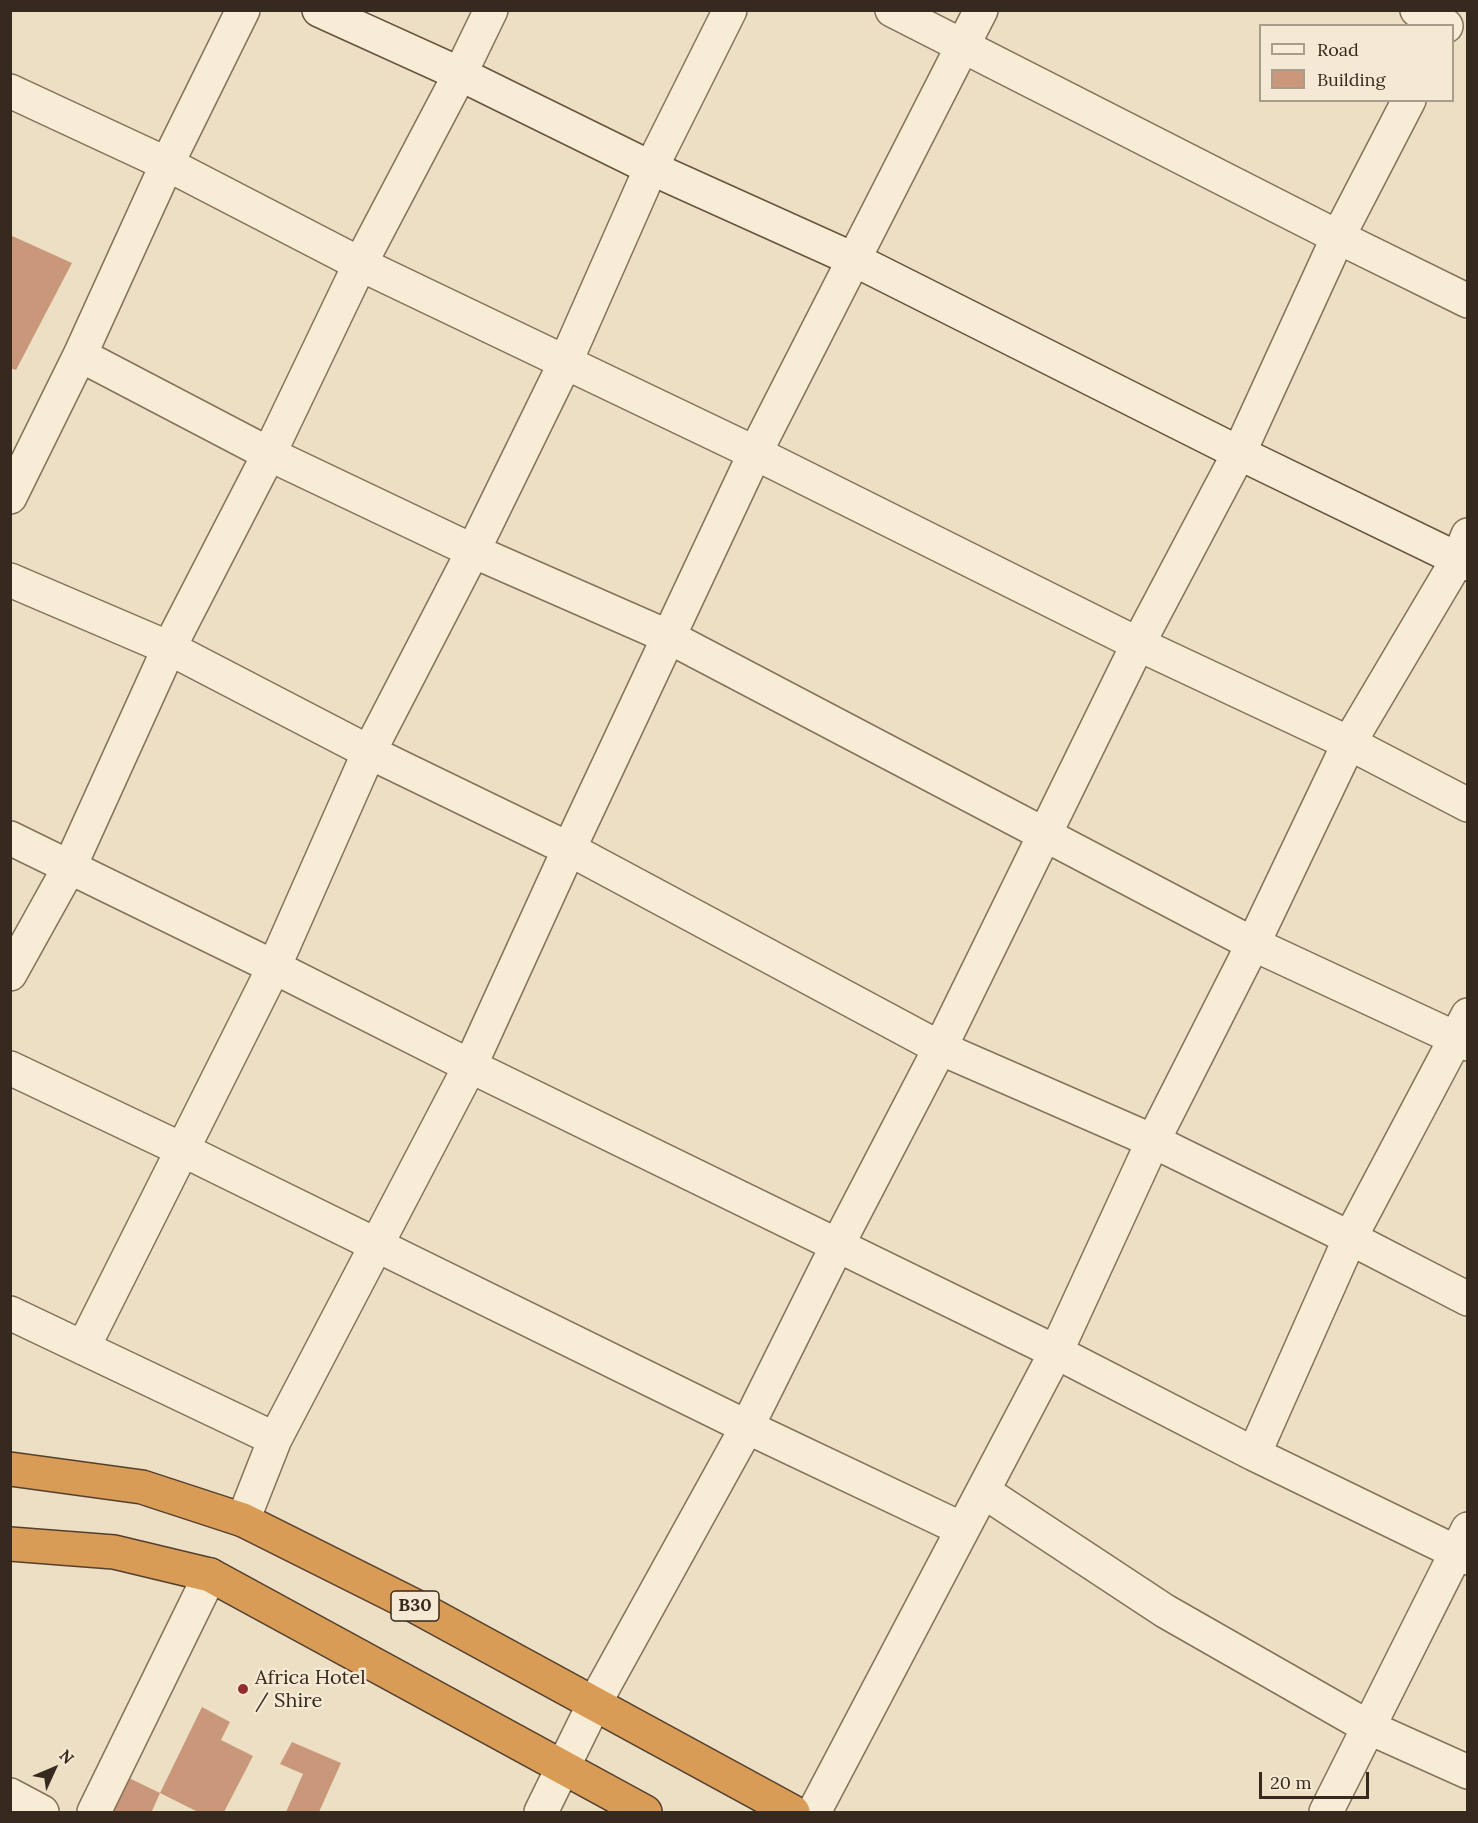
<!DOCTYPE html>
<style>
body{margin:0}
#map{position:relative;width:1478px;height:1823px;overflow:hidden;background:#ecdfc3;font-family:Lora,serif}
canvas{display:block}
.frame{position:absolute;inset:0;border:12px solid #36291e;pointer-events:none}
.legend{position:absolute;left:1259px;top:24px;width:195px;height:78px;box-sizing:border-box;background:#f4e9d2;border:2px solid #a89c8a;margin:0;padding:8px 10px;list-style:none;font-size:18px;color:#36291e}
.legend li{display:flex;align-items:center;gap:12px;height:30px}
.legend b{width:30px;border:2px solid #a89c8a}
.north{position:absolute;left:24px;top:1739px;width:60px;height:60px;-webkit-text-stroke:4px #f4e9d2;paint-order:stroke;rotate:46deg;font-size:16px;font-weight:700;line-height:24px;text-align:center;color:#36291e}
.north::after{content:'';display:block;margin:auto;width:21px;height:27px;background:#36291e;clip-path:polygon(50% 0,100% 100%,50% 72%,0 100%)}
.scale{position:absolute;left:1259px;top:1772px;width:110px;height:27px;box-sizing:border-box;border:3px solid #36291e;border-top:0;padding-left:8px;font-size:18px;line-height:21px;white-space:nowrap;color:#36291e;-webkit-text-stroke:4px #f4e9d2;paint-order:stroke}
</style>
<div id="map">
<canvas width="1478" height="1823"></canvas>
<div class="frame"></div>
<ul class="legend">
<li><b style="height:8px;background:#f7ecd6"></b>Road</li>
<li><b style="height:16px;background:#c9987a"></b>Building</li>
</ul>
<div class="north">N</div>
<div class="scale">20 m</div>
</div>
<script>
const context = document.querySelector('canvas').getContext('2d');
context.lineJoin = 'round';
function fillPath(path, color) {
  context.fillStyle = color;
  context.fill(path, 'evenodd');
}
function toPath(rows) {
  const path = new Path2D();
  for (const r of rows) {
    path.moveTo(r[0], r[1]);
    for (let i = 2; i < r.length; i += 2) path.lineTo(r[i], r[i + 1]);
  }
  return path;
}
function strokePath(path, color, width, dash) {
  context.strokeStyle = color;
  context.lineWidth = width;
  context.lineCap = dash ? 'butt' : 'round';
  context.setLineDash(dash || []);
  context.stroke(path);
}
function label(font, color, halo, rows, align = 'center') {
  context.font = font + ' Lora,serif';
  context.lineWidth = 5;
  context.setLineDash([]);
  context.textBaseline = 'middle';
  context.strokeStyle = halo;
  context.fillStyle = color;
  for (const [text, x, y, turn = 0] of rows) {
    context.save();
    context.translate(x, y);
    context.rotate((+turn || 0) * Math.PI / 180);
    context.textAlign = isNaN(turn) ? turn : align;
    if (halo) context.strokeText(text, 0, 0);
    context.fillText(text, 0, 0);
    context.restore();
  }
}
fillPath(toPath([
 [10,235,72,263,16,370,10,368],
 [202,1707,230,1722,221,1740,253,1756,224,1812,198,1812,160,1793],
 [292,1742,341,1763,319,1812,286,1812,303,1774,280,1764],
 [129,1778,160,1793,152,1811,156,1812,113,1812]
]), '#c9987a');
const street = toPath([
 [892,10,1338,237,1468,301],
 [1417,10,1446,26],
 [10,91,167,164,360,264,755,453,1138,644,1349,743,1468,805],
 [80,355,269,454,473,551,669,637,1253,944,1468,1044],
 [10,497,80,355,167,164,243,10],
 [10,580,169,648,369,752,569,849,940,1048,1153,1141,1350,1238,1468,1299],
 [10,838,274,967,470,1066,1056,1352,1254,1454,1468,1558],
 [10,974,70,866,169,648,269,454,360,264,460,74,491,10],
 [10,1068,183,1150,747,1427,962,1529],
 [10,1313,275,1439],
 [83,1348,274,967,369,752,473,551,565,363,651,168,730,10],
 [1254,1454,1350,1238,1468,1015],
 [983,1491,1165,1611,1370,1728,1468,1772],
 [243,1520,275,1439,470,1066,569,849,755,453,981,10],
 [10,1795,42,1812],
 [94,1812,210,1575],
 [541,1812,594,1704,747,1427,837,1246,940,1048,1138,644,1239,453,1338,237,1409,100],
 [814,1812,1056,1352,1153,1141,1253,944,1349,743,1458,559,1468,535],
 [1326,1812,1468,1529]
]);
const secondary = toPath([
 [319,10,460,74,651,168,855,260,1239,453,1468,564]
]);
const highway = toPath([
 [10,1469,142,1487,243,1520,415,1606,793,1812],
 [10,1544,114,1552,210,1575,645,1812]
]);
strokePath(street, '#86705a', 36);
strokePath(secondary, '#68513d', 36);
strokePath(highway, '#543f2e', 36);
strokePath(street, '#f7ecd6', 33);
strokePath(secondary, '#f7ecd6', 33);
strokePath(highway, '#d99c56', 33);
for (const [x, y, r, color] of [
 [243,1689,6,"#932c30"]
]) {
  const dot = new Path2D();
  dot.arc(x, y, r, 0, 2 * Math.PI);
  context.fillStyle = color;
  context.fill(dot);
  strokePath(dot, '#f4e9d2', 2);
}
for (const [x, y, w] of [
 [415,1606,48]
]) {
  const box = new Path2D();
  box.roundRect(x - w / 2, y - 15, w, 30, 4.5);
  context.fillStyle = '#f4e9d2';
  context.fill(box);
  strokePath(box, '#36291e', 1.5);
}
label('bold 18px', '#36291e', null, [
 ["B30",415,1606]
]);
label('20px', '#36291e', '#f4e9d2', [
 ["Africa Hotel",255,1678],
 ["/ Shire",255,1701]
], 'left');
</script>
